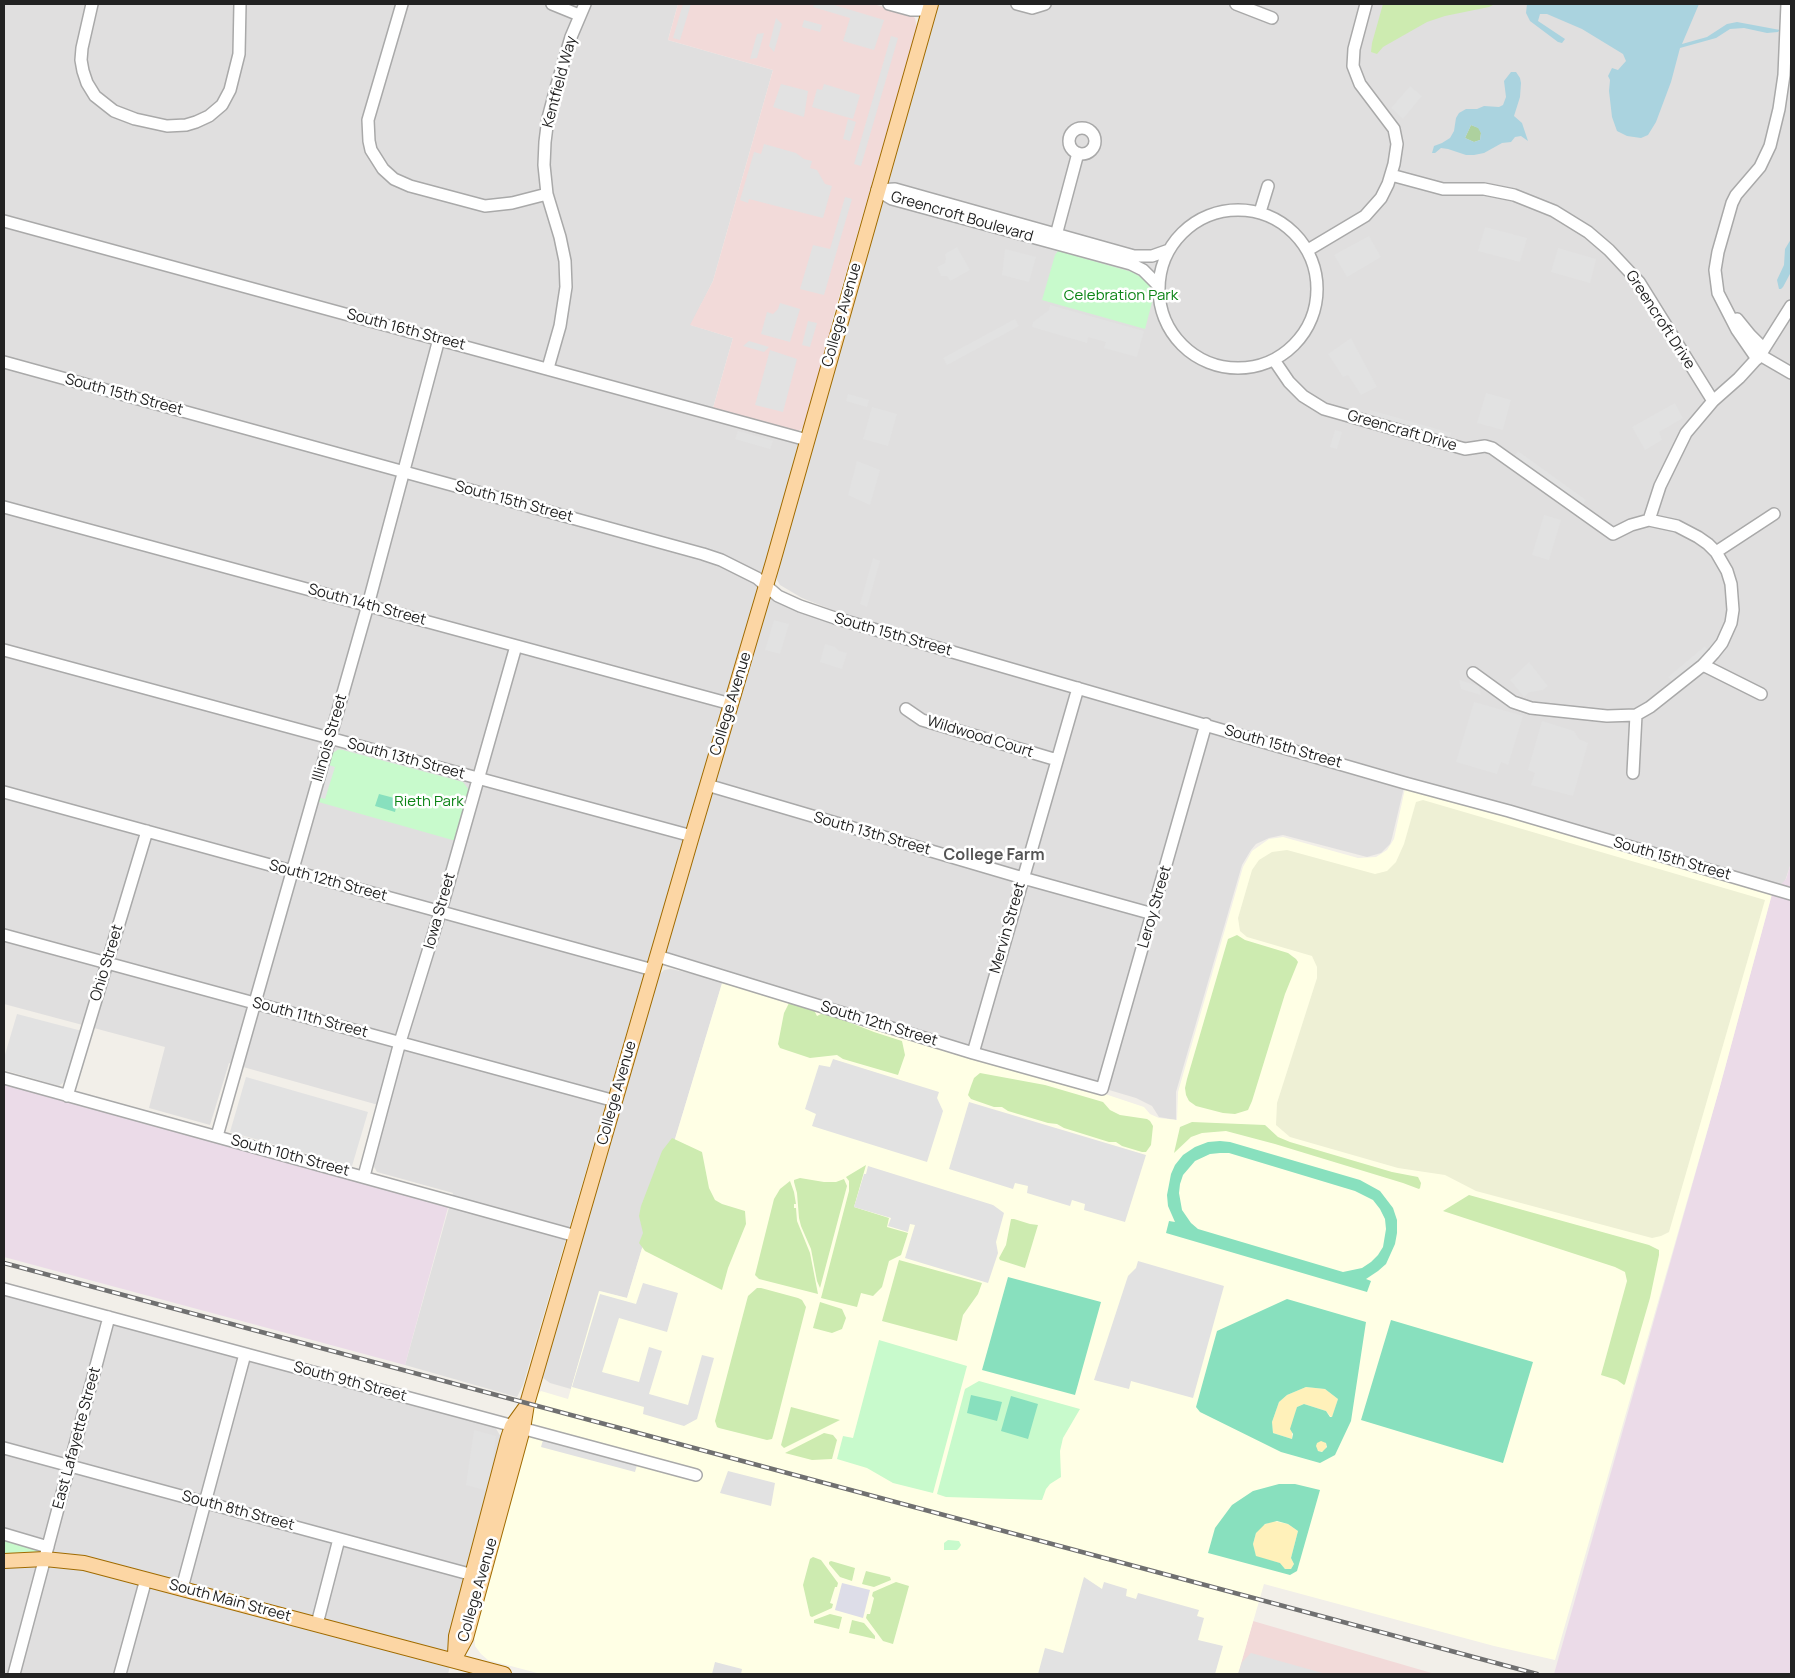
<!DOCTYPE html>
<style>
body{margin:0}
#map{position:relative;width:1795px;height:1678px;overflow:hidden;background:#f2efe9;font-family:Manrope,sans-serif}
canvas{display:block}
.frame{position:absolute;inset:0;border:5px solid #222;pointer-events:none}
</style>
<div id="map">
<canvas width="1795" height="1678"></canvas>
<div class="frame"></div>
</div>
<script>
const context = document.querySelector('canvas').getContext('2d');
context.lineJoin = 'round';
function fillPath(path, color) {
  context.fillStyle = color;
  context.fill(path, 'evenodd');
}
function toPath(rows) {
  const path = new Path2D();
  for (const r of rows) {
    if (r.length === 3) {
      path.moveTo(r[0] + r[2], r[1]);
      path.arc(r[0], r[1], r[2], 0, 2 * Math.PI);
      continue;
    }
    path.moveTo(r[0], r[1]);
    for (let i = 2; i < r.length; i += 2) path.lineTo(r[i], r[i + 1]);
  }
  return path;
}
function strokePath(path, color, width, dash) {
  context.strokeStyle = color;
  context.lineWidth = width;
  context.lineCap = dash ? 'butt' : 'round';
  context.setLineDash(dash || []);
  context.stroke(path);
}
function label(font, color, halo, rows, align = 'center') {
  context.font = font + ' Manrope,sans-serif';
  context.lineWidth = 5;
  context.setLineDash([]);
  context.textBaseline = 'middle';
  context.strokeStyle = halo;
  context.fillStyle = color;
  for (const [text, x, y, turn = 0] of rows) {
    context.save();
    context.translate(x, y);
    context.rotate((+turn || 0) * Math.PI / 180);
    context.textAlign = isNaN(turn) ? turn : align;
    if (halo) context.strokeText(text, 0, 0);
    context.fillText(text, 0, 0);
    context.restore();
  }
}
fillPath(toPath([
 [4,4,678,4,668,40,773,70,713,281,691,325,733,338,713,408,574,375,4,221],
 [938,4,1791,4,1791,863,1782,890,838,618,840,613,802,598,780,585,777,580,777,574,806,447,886,172],
 [4,224,800,444,523,1385,517,1397,405,1365,453,1193,377,1172,373,1165,389,1108,229,1063,210,1125,149,1108,165,1047,4,1004],
 [766,587,777,597,1405,783,1392,838,1390,844,1381,853,1367,857,1283,835,1269,838,1256,844,1251,850,1242,865,1176,1092,1176,1120,1159,1117,1152,1106,1136,1098,658,956],
 [671,969,723,980,627,1298,600,1291,571,1389,550,1383,543,1378,543,1374,659,975,664,970],
 [4,1295,495,1427,504,1442,454,1659,147,1577,4,1560],
 [45,1559,451,1662,448,1674,4,1674,4,1561]
]), '#e0dfdf');
fillPath(toPath([
 [678,4,873,4,909,14,915,18,917,28,832,321,828,349,805,427,798,431,713,408,733,338,690,325,713,281,773,70,668,40],
 [1253,1621,1435,1674,1238,1674]
]), '#f2dad9');
fillPath(toPath([
 [1791,863,1791,1674,1554,1674,1719,1090,1772,894,1786,879],
 [4,1078,450,1200,405,1365,4,1257]
]), '#ebdbe8');
fillPath(toPath([
 [1406,784,1772,894,1719,1090,1555,1660,1494,1646,1264,1584,1238,1674,541,1674,488,1660,481,1654,475,1646,474,1632,537,1395,541,1391,568,1399,599,1291,627,1298,723,980,956,1054,1102,1093,1144,1107,1150,1114,1159,1118,1177,1120,1178,1092,1243,867,1252,851,1269,839,1283,837,1358,858,1376,857,1387,850,1394,839]
]), '#ffffe5');
fillPath(toPath([
 [1423,800,1765,900,1669,1232,1661,1236,1652,1238,1476,1191,1445,1175,1398,1168,1290,1137,1276,1125,1277,1103,1317,978,1317,967,1312,956,1247,937,1240,931,1238,918,1252,870,1259,860,1272,852,1287,850,1375,874,1387,871,1396,862,1404,844,1416,802]
]), '#eef0d5');
fillPath(toPath([
 [1383,4,1495,4,1489,7,1445,16,1427,22,1383,47,1377,54,1371,52,1372,43],
 [1237,935,1245,940,1288,953,1296,959,1298,962,1285,994,1252,1101,1248,1110,1235,1114,1223,1113,1196,1106,1189,1101,1186,1095,1185,1088,1187,1079,1228,939],
 [789,1003,792,1003,814,1010,817,1016,823,1013,828,1014,874,1032,902,1041,905,1055,898,1075,843,1059,837,1055,810,1058,780,1048,778,1044,784,1013],
 [980,1073,1045,1085,1103,1102,1110,1110,1120,1115,1147,1119,1150,1121,1153,1126,1151,1145,1146,1152,1142,1152,1122,1146,1116,1142,1109,1142,1064,1128,1057,1124,1048,1123,1008,1111,1002,1107,994,1107,971,1099,968,1095,971,1086,974,1078],
 [1192,1122,1265,1125,1278,1137,1290,1142,1392,1172,1418,1177,1421,1183,1420,1188,1419,1189,1403,1183,1275,1144,1226,1131,1202,1133,1191,1137,1174,1153,1180,1127],
 [672,1138,702,1152,709,1188,715,1200,722,1204,745,1211,746,1224,728,1268,722,1290,645,1251,639,1243,643,1233,639,1216,641,1206,662,1151],
 [866,1165,854,1207,889,1218,887,1227,908,1233,901,1255,889,1261,882,1287,873,1296,861,1293,857,1307,821,1298,849,1191,849,1181,846,1177],
 [800,1178,824,1182,836,1182,844,1179,847,1186,820,1288,817,1281,811,1249,801,1226,799,1218,797,1193,794,1182,794,1180],
 [790,1181,794,1192,796,1204,794,1204,794,1208,796,1208,797,1221,810,1253,818,1294,759,1279,755,1275,774,1199,780,1189],
 [1469,1195,1649,1245,1659,1250,1659,1255,1650,1298,1625,1384,1624,1385,1617,1380,1601,1375,1627,1281,1625,1272,1615,1267,1443,1211],
 [1011,1219,1014,1219,1030,1224,1038,1225,1025,1268,1000,1260,999,1258,1006,1245],
 [899,1260,982,1283,978,1294,963,1315,957,1341,882,1321],
 [757,1288,761,1288,798,1298,802,1300,806,1307,773,1436,772,1439,767,1440,719,1428,717,1427,715,1421,748,1296],
 [820,1302,842,1309,846,1318,842,1329,832,1333,813,1328],
 [791,1407,840,1420,784,1448,781,1445],
 [824,1433,833,1435,837,1440,832,1459,812,1460,785,1453],
 [813,1557,821,1560,838,1583,837,1587,835,1587,830,1603,833,1604,832,1608,812,1617,810,1616,803,1585,810,1559],
 [831,1561,855,1568,852,1581,840,1577,829,1564,829,1562],
 [866,1571,890,1577,891,1580,874,1587,862,1584],
 [896,1582,909,1586,893,1644,883,1641,866,1618,867,1614,870,1614,874,1598,872,1596,873,1592],
 [830,1614,842,1617,839,1629,814,1623,814,1620],
 [852,1620,864,1623,875,1636,875,1639,849,1633]
]), '#cdebb0');
fillPath(toPath([
 [1471,125,1479,128,1481,133,1480,140,1474,142,1465,138]
]), '#add19e');
fillPath(toPath([
 [1306,1387,1325,1389,1338,1399,1332,1418,1326,1411,1304,1404,1297,1407,1292,1432,1292,1439,1273,1433,1272,1422,1279,1402,1287,1395],
 [1321,1446,5.5],
 [1273,1521,1288,1524,1298,1531,1291,1558,1294,1564,1291,1569,1285,1569,1280,1563,1256,1557,1253,1544,1256,1533,1261,1526]
]), '#fff1ba');
fillPath(toPath([
 [1058,251,1132,272,1149,282,1154,295,1145,329,1042,300,1055,255],
 [339,749,463,782,469,790,469,795,456,841,315,801,331,754],
 [879,1340,967,1366,933,1493,893,1483,867,1468,837,1459,843,1436,853,1438],
 [979,1381,1080,1409,1063,1438,1060,1451,1061,1477,1050,1484,1046,1489,1042,1500,946,1497,937,1494,965,1389],
 [4,1537,39,1547,38,1552,4,1554],
 [948,1540,959,1541,961,1545,959,1548,957,1550,944,1550,944,1543]
]), '#c8facc');
fillPath(toPath([
 [379,794,398,799,395,812,375,806],
 [1220,1141,1230,1142,1360,1180,1380,1191,1393,1208,1397,1220,1397,1233,1395,1244,1386,1264,1378,1271,1366,1279,1371,1281,1367,1292,1166,1233,1169,1221,1175,1222,1168,1206,1167,1195,1171,1174,1175,1165,1183,1155,1195,1147,1208,1142],
 [1220,1153,1229,1153,1355,1191,1373,1200,1380,1209,1385,1219,1386,1229,1383,1247,1378,1255,1371,1262,1362,1268,1343,1272,1198,1229,1191,1223,1182,1210,1179,1193,1180,1184,1183,1175,1195,1161,1210,1154],
 [1008,1277,1101,1302,1075,1395,982,1370],
 [1287,1299,1366,1322,1351,1421,1335,1455,1320,1463,1281,1452,1200,1412,1196,1407,1217,1331],
 [1306,1387,1325,1389,1338,1399,1332,1417,1330,1417,1326,1411,1304,1404,1297,1407,1290,1429,1293,1434,1292,1439,1273,1433,1272,1422,1279,1402,1287,1395],
 [1321,1441,1326,1443,1327,1447,1322,1452,1318,1451,1316,1446,1317,1443],
 [1391,1320,1533,1362,1503,1463,1361,1420],
 [971,1395,1002,1402,997,1421,967,1413],
 [1011,1396,1038,1404,1028,1439,1001,1431],
 [1279,1484,1295,1484,1320,1490,1297,1571,1290,1575,1208,1553,1215,1528,1232,1505,1253,1491],
 [1277,1521,1288,1524,1298,1531,1291,1558,1294,1564,1291,1569,1285,1569,1280,1563,1256,1556,1253,1544,1256,1533,1265,1524]
]), '#88e0be');
fillPath(toPath([
 [683,4,691,4,680,40,673,38],
 [814,4,831,4,884,20,874,50,843,41,850,18,813,7],
 [776,18,782,24,774,52,769,46],
 [804,20,822,25,820,32,802,27],
 [764,33,757,58,750,59,757,34],
 [891,36,898,38,861,166,854,164],
 [781,84,808,91,804,117,773,107],
 [824,84,860,95,853,119,812,107,817,89,822,90],
 [1410,86,1422,96,1403,119,1391,108],
 [848,119,856,122,850,141,843,139],
 [764,144,796,153,804,159,812,161,810,168,817,170,825,184,832,186,823,218,749,199,748,203,740,200,754,152,761,154],
 [845,197,852,199,824,295,800,289,813,245,830,249],
 [1485,227,1527,238,1520,262,1478,251],
 [1369,236,1381,257,1347,277,1334,255],
 [957,247,970,270,950,281,947,276,941,276,937,267,945,263,946,258,945,254],
 [1558,248,1596,259,1590,283,1551,272],
 [1005,249,1036,257,1029,282,1002,275],
 [780,303,800,309,790,342,761,334,767,312,773,314,778,309],
 [1050,305,1144,331,1137,357,1104,348,1106,342,1088,337,1087,343,1032,327,1033,322,1049,310],
 [1015,319,1019,326,947,365,943,358],
 [808,321,817,323,810,347,802,345],
 [1351,338,1377,387,1361,395,1348,375,1343,377,1328,354],
 [749,341,769,347,764,352,743,346],
 [770,350,797,359,783,412,755,405],
 [1486,393,1511,400,1503,430,1477,423],
 [848,394,869,400,867,407,846,401],
 [1675,403,1683,418,1659,432,1662,440,1645,450,1632,427],
 [872,407,897,414,888,446,863,439],
 [1370,410,1451,433,1449,441,1368,418],
 [1335,430,1342,432,1337,449,1330,447],
 [738,431,773,441,770,449,735,439],
 [1518,451,1586,500,1582,506,1513,457],
 [857,461,880,470,870,505,848,495],
 [1544,515,1561,520,1549,560,1532,555],
 [873,558,880,561,867,607,860,604],
 [774,620,789,624,780,654,765,650],
 [825,644,835,647,839,651,847,653,842,669,820,662],
 [1705,646,1709,651,1673,682,1668,677],
 [1529,662,1548,686,1543,690,1530,692,1524,697,1510,680],
 [1459,680,1479,686,1481,695,1461,689],
 [1474,702,1523,716,1508,765,1501,762,1497,774,1456,762],
 [1542,721,1574,731,1579,739,1588,743,1573,796,1531,785,1535,773,1528,770],
 [323,763,335,767,325,799,314,796],
 [17,1014,82,1031,68,1076,66,1080,59,1086,4,1070,4,1058],
 [833,1059,939,1092,937,1098,943,1111,927,1162,812,1126,816,1114,805,1109,819,1065,830,1067],
 [246,1077,368,1112,352,1166,230,1132],
 [969,1102,1146,1155,1125,1222,1084,1210,1085,1204,1072,1200,1070,1206,1027,1193,1028,1186,1015,1183,1013,1189,949,1169],
 [868,1166,993,1205,1004,1213,996,1242,998,1253,988,1283,905,1258,915,1225,910,1224,908,1232,888,1226,891,1218,854,1207,864,1174,866,1174],
 [1138,1261,1224,1286,1193,1398,1131,1381,1129,1389,1094,1380,1128,1276,1136,1268],
 [643,1283,678,1293,667,1332,619,1318,602,1372,639,1382,649,1347,662,1351,649,1394,688,1405,702,1355,714,1358,697,1419,684,1426,643,1414,644,1407,572,1387,600,1294,636,1304],
 [474,1430,496,1436,488,1491,466,1485],
 [543,1440,637,1465,635,1472,541,1447],
 [728,1471,775,1483,771,1506,720,1493],
 [1084,1577,1102,1589,1104,1582,1127,1589,1126,1596,1136,1599,1138,1593,1199,1610,1197,1616,1204,1618,1198,1640,1223,1646,1215,1674,1038,1674,1045,1648,1063,1653],
 [1251,1653,1326,1674,1238,1674,1242,1662],
 [715,1662,742,1669,741,1674,712,1674]
]), '#e2e2e2');
fillPath(toPath([
 [842,1583,870,1590,863,1618,835,1610]
]), '#dddde8');
fillPath(toPath([
 [1527,4,1699,4,1682,44,1707,37,1727,24,1737,22,1780,30,1778,32,1767,33,1744,28,1730,29,1716,38,1680,48,1671,82,1656,122,1648,135,1641,138,1627,136,1617,131,1612,117,1609,91,1610,80,1608,76,1612,68,1618,70,1626,61,1623,54,1582,29,1547,14,1540,14,1538,21,1565,39,1562,43,1558,42,1530,21,1526,13],
 [1511,72,1516,72,1520,78,1521,83,1520,97,1514,116,1522,123,1528,141,1521,136,1515,137,1511,142,1502,143,1484,153,1474,155,1466,155,1448,149,1441,148,1435,153,1432,153,1434,146,1442,143,1450,138,1454,131,1456,118,1459,113,1466,109,1477,109,1484,106,1499,107,1503,105,1506,97,1504,81],
 [1471,125,1478,128,1481,133,1480,140,1474,142,1465,138],
 [1791,239,1791,272,1783,287,1781,289,1779,289,1777,280,1784,265,1785,249]
]), '#aad3df');
const minor = toPath([
 [92,4,82,48,81,60,83,71,87,83,95,96,114,111,135,119,167,126,186,125,196,122,209,116,222,105,230,90,239,54,240,4],
 [402,4,368,120,369,141,371,150,383,169,394,179,410,186,485,206,512,203,547,194],
 [552,4,579,15],
 [889,4,911,10,929,10],
 [1017,4,1032,8,1045,4],
 [1236,4,1272,18],
 [1082,141,13],
 [1391,175,1443,189,1484,189,1514,195,1554,211,1588,232,1609,250,1639,282,1713,401],
 [877,190,895,189,1134,256,1152,256,1169,250],
 [877,190,892,199,1131,264,1143,270,1159,286],
 [1238,289,79],
 [1260,212,1268,186],
 [4,221,807,440],
 [1055,239,1078,153],
 [1308,250,1365,216,1381,198,1388,184,1394,164,1397,144,1394,129,1360,84,1353,66,1354,49,1366,4],
 [1737,319,1750,335,1764,349],
 [1760,355,1791,373],
 [1757,359,1737,330,1718,293,1715,270,1718,252,1732,203,1736,195,1760,167,1770,146,1779,109,1784,75,1787,4],
 [1274,360,1289,382,1303,396,1324,409,1465,449,1485,446,1492,448,1613,534,1631,525,1649,520,1677,526,1698,537,1708,544,1716,552,1727,571,1731,584,1733,610,1731,623,1722,643,1714,653,1703,665,1650,707,1636,715,1607,716,1531,708,1513,702,1473,673],
 [4,362,703,554,721,560,757,578,778,596,800,606,835,618,1405,783,1509,811,1791,894],
 [548,368,560,326,566,287,565,261,560,237,547,194,544,165,545,142,548,118,556,88,571,37,585,4],
 [4,507,731,704],
 [1649,520,1660,486,1686,433,1713,401,1739,378,1760,355,1791,306],
 [1716,552,1774,514],
 [4,650,692,836],
 [1703,665,1761,694],
 [906,709,922,720,1057,760],
 [1633,773,1636,715],
 [707,785,1023,878,1153,914],
 [4,792,653,970],
 [4,935,615,1101],
 [657,956,973,1053,1102,1089,1206,724],
 [973,1053,1078,688],
 [4,1078,576,1236],
 [67,1096,147,831],
 [217,1136,368,605,439,339],
 [364,1176,400,1042,443,903,516,646],
 [4,1289,696,1475],
 [4,1448,473,1575],
 [4,1534,48,1547],
 [182,1588,245,1354],
 [317,1624,339,1539],
 [14,1674,109,1317],
 [120,1674,146,1579]
]);
const major = toPath([
 [4,1561,45,1559,84,1563,504,1674],
 [455,1654,456,1636,508,1438,512,1426,525,1408],
 [454,1660,466,1638,523,1429,527,1404,692,836,773,562,931,4]
]);
strokePath(minor, '#a9a9a9', 14);
strokePath(major, '#a06b00', 16);
strokePath(minor, '#fff', 11);
strokePath(major, '#fcd6a4', 14);
const rail = toPath([
 [4,1263,1537,1674]
]);
strokePath(rail, '#707070', 4.5);
strokePath(rail, '#fff', 2.5, [8]);
label('15px', '#222', '#fff', [
 ["Kentfield Way",560,82,-75],
 ["Greencroft Boulevard",962,217,16],
 ["College Avenue",842,315,-74],
 ["Greencroft Drive",1660,320,57],
 ["South 16th Street",406,330,15],
 ["South 15th Street",124,395,15],
 ["Greencraft Drive",1402,431,16],
 ["South 15th Street",514,502,15],
 ["South 14th Street",367,605,15],
 ["South 15th Street",893,635,16],
 ["College Avenue",731,704,-73],
 ["Wildwood Court",980,737,17],
 ["Illinois Street",330,738,-74],
 ["South 15th Street",1283,747,16],
 ["South 13th Street",406,759,15],
 ["South 13th Street",872,834,16],
 ["South 15th Street",1672,859,16],
 ["South 12th Street",328,881,15],
 ["Leroy Street",1155,907,-74],
 ["Iowa Street",440,911,-74],
 ["Mervin Street",1008,928,-74],
 ["Ohio Street",107,963,-73],
 ["South 11th Street",310,1018,15],
 ["South 12th Street",879,1024,17],
 ["College Avenue",617,1093,-74],
 ["South 10th Street",290,1156,15],
 ["South 9th Street",350,1382,15],
 ["East Lafayette Street",77,1438,-75],
 ["South 8th Street",238,1511,15],
 ["College Avenue",478,1590,-74],
 ["South Main Street",230,1601,15]
]);
label('15px', '#0c8416', '#fff', [
 ["Celebration Park",1121,296],
 ["Rieth Park",429,802]
]);
label('bold 16px', '#555', '#fff', [
 ["College Farm",994,856]
]);
</script>
